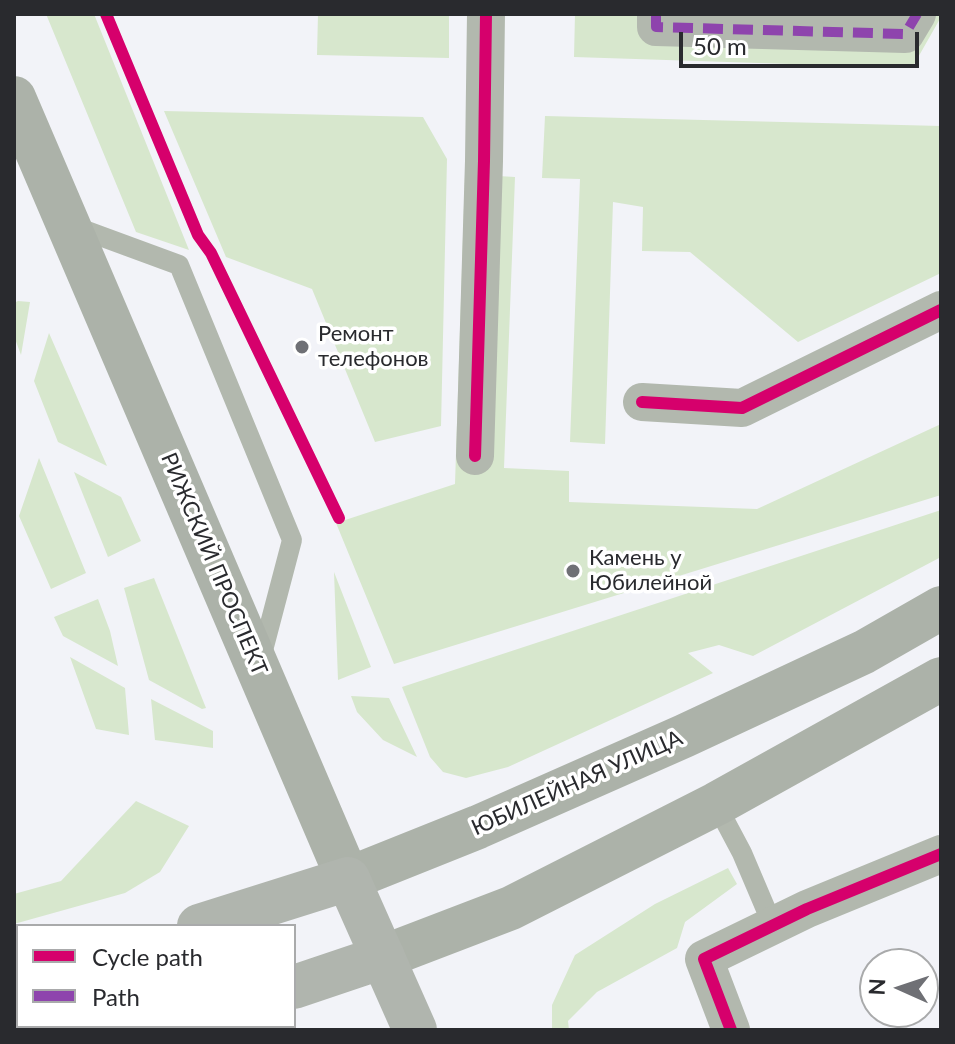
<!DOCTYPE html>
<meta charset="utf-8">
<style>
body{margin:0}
#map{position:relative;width:955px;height:1044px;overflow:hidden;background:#f2f3f8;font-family:Lato,sans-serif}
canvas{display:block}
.frame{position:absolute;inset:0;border:16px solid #292a2e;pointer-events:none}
.legend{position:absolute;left:16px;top:924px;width:280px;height:104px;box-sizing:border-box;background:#fff;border:2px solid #a9aaab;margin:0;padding:10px 14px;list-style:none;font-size:24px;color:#292a2e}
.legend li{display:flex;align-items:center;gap:16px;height:40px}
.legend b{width:40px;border:2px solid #a9aaab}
.north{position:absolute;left:859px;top:948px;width:80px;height:80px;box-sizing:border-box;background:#fff;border:2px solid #a9aaab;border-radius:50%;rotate:273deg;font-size:22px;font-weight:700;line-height:32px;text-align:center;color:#292a2e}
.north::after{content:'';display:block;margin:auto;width:28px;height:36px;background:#6f7075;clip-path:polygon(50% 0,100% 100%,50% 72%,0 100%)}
.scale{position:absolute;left:679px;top:32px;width:240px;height:36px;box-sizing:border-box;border:4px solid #292a2e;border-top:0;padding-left:10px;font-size:24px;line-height:28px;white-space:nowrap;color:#292a2e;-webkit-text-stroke:6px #fff;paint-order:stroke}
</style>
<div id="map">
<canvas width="955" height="1044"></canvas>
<div class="frame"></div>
<ul class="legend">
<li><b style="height:10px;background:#d6006c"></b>Cycle path</li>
<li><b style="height:10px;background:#8e44ad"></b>Path</li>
</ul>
<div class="north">N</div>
<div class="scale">50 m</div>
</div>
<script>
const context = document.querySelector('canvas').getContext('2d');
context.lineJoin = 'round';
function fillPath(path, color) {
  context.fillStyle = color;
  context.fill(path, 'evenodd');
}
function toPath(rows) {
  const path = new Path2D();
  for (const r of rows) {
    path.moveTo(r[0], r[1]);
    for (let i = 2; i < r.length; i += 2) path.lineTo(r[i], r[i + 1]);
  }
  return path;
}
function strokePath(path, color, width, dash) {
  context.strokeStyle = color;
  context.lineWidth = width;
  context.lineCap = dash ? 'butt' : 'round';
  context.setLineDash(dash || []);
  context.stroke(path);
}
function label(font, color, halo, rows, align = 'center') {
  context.font = font + ' Lato,sans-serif';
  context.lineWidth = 7;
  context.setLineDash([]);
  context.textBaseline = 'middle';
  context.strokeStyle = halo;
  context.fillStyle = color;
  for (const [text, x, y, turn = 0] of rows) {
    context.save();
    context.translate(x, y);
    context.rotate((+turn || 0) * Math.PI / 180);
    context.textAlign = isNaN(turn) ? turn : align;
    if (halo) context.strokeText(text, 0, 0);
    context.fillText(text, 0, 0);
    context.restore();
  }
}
fillPath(toPath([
 [46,14,94,14,189,250,136,232],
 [318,14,449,14,449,58,317,55],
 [575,14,941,14,941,17,912,68,574,57],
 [164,111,423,117,447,159,441,426,375,442,312,289,226,257],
 [545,116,941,126,941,273,798,342,690,252,642,251,643,207,613,202,605,444,570,442,580,179,542,178],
 [465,174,515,177,504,468,569,471,569,502,757,509,941,424,941,495,394,664,336,523,455,484],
 [18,301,30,302,21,355,14,336,14,303],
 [49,333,107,466,58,442,34,381],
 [39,458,86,573,51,589,19,516],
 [74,472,121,497,141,541,108,557],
 [941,510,941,557,753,656,719,645,688,653,713,673,508,767,466,778,443,772,430,757,402,687],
 [334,572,371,667,338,680],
 [154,578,206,708,202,709,149,680,124,588],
 [98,599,110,631,118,666,63,636,54,617],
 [70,657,125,688,129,735,96,729],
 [351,696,389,698,417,757,383,740,357,712],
 [151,699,213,731,213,748,155,740],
 [136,801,189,826,160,872,125,893,14,924,14,894,61,881],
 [728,868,737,884,685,922,677,948,597,992,568,1021,569,1030,552,1030,552,1005,575,955,655,904]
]), '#d7e7cd');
strokePath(toPath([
 [73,226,179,265,292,540,261,658],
 [716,804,742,853,773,926]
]), '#b2b8ae', 20);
strokePath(toPath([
 [656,14,656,27,905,34,917,14],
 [642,402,742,408,941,310],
 [475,456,484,161,486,14],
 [731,1030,704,959,807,909,941,854]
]), '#b2b8ae', 38);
strokePath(toPath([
 [14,98,348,879,478,827,684,736,864,652,941,608],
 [383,957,511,908,716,804,941,679]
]), '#acb2a9', 44);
strokePath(toPath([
 [199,926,348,879,415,1030],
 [14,986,18,985],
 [294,987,383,957],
 [156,1030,170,1026]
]), '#b0b5ae', 44);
strokePath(toPath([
 [656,14,656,27,905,34,917,14]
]), '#8e44ad', 10, [20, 10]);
strokePath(toPath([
 [106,14,198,235,211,253,339,518],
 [642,402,742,408,941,310],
 [475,456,484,161,486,14],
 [731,1030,704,959,807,909,941,854]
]), '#d6006c', 12);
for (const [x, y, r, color] of [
 [302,347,8,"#6f7075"],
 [573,571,8,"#6f7075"]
]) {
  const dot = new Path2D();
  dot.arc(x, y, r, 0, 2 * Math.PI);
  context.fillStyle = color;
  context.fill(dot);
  strokePath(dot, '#fff', 3);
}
label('22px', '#292a2e', '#fff', [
 ["Ремонт",318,334],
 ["телефонов",318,359],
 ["Камень у",589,558],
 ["Юбилейной",589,583]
], 'left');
label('22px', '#292a2e', '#fff', [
 ["РИЖСКИЙ ПРОСПЕКТ",214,564,67],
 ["ЮБИЛЕЙНАЯ УЛИЦА",577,783,-24]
]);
</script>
